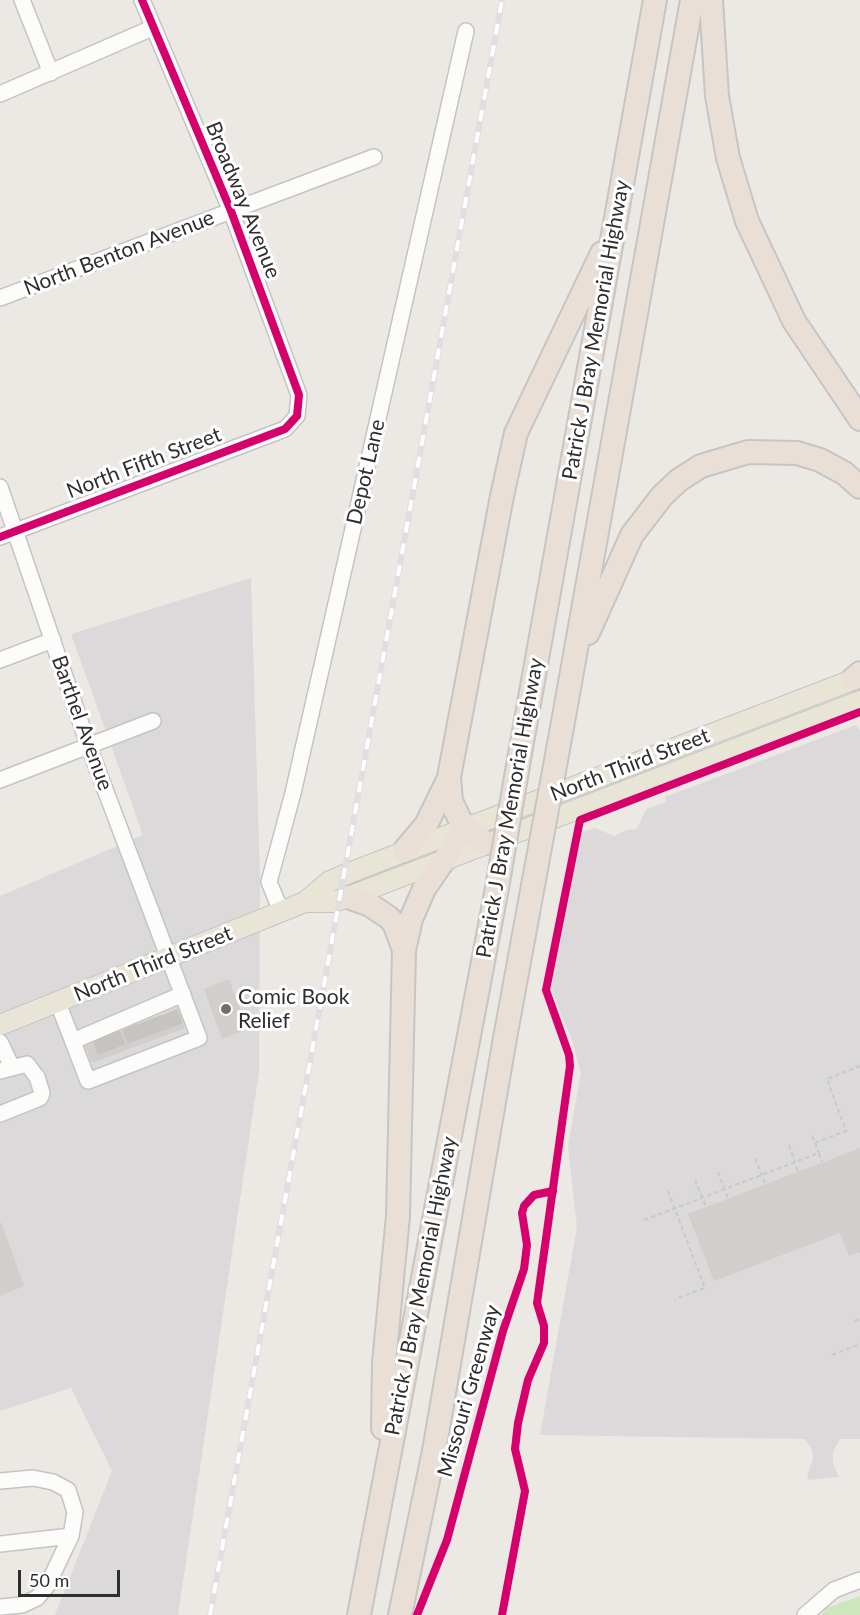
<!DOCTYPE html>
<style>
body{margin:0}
#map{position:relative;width:860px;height:1615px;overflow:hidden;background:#ece8e4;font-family:Lato,sans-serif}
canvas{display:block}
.scale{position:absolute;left:18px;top:1570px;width:102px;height:27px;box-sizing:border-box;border:3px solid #2e2e2e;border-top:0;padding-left:8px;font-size:18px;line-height:21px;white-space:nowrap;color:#2e2e2e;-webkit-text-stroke:4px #fff;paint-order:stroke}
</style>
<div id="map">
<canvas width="860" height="1615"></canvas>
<div class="scale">50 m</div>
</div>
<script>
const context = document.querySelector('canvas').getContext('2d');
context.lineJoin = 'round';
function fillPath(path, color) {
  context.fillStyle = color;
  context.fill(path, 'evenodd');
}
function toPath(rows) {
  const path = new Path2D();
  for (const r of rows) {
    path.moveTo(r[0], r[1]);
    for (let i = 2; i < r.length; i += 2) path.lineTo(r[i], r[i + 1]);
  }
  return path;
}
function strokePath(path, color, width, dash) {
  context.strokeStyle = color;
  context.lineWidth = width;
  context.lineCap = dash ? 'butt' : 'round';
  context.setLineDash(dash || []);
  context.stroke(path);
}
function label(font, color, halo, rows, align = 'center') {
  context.font = font + ' Lato,sans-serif';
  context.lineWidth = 6;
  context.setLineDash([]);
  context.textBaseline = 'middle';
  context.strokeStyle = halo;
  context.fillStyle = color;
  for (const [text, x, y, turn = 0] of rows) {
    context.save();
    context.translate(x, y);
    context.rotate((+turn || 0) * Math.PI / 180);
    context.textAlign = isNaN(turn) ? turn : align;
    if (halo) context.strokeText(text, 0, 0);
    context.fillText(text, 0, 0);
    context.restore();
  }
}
fillPath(toPath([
 [251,578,260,880,259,1072,178,1615,55,1615,112,1471,71,1388,0,1411,0,896,143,835,71,634],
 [856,725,860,731,860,1439,840,1439,833,1452,833,1463,839,1477,809,1480,807,1475,813,1460,812,1450,805,1439,540,1435,577,1227,568,1146,581,1073,572,1041,552,991,553,978,582,832,595,828,614,836,627,830,637,829,646,809,666,802,665,797]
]), '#dcd9db');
fillPath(toPath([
 [860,1596,860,1615,821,1615,827,1608]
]), '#cee6be');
fillPath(toPath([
 [229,979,247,1029,222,1039,204,989],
 [178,1009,185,1028,92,1063,85,1046],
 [860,1148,860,1251,849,1256,840,1233,714,1281,688,1214],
 [1,1222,24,1286,0,1296,0,1223]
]), '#d1cecb');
strokePath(toPath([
 [170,1012,178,1031],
 [156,1017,163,1037],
 [143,1022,151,1041],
 [129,1027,137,1046],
 [113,1033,121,1053],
 [100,1038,107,1058]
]), '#c6c3c0', 15, [15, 8]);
const minor = toPath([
 [22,0,51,73],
 [0,94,152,28],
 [0,298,374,157],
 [0,487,89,747,199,1038,88,1081,58,1003],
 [0,537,285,429,297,416,299,395,231,211,142,0],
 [0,660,53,640],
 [0,780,153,721],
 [281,911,269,882,293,793,466,31],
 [73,1041,183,994],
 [0,1042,12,1067],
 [0,1071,27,1064,37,1077,42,1093,40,1098,0,1114],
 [0,1481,33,1478,53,1482,68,1490,75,1512,71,1536,47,1586,37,1598,22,1605,0,1607],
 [0,1544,71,1536],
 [805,1615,834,1590,860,1580]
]);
const major = toPath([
 [305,902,333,902,348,897,860,701],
 [0,1025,305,902,330,881,354,871,860,677]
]);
const highway = toPath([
 [711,0,717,96,728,158,747,221,794,321,860,419],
 [588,633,632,535,662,496,679,480,701,466,748,452,797,453,820,460,844,473,860,487],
 [853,679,860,673],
 [561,733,692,0],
 [521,748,655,0],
 [487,843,473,835,460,820,451,801,449,777,502,496,516,433,602,253],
 [404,851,426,825,449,778],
 [348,897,370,905,388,917,394,923,404,950],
 [383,1428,384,1363,398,1216,404,950,411,919,424,889,466,828],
 [359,1615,497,888],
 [400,1615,434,1451,505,1038]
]);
strokePath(minor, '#c5c4c5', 18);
strokePath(major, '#c6c5c4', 22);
strokePath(highway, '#c6c5c4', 26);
strokePath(toPath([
 [812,1136,819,1153],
 [815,1143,846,1131,827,1079,860,1066],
 [789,1145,798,1172],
 [755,1158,765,1184],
 [718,1172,728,1198],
 [695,1180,706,1207],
 [668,1191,705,1288,675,1299],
 [644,1220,819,1153,822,1162],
 [860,1251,860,1253],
 [855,1321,860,1319],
 [832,1355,860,1344]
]), '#c9c9c8', 2, [4.5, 3]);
strokePath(minor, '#fcfcfb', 15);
strokePath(major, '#e8e4d6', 20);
strokePath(highway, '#eadfd6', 22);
const rail = toPath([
 [210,1615,502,0]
]);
strokePath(rail, '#dfdfe1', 6);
strokePath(rail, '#fff', 4, [11]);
const highwayBridge = toPath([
 [497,888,521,748],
 [505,1038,561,733]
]);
strokePath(highwayBridge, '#c6c5c4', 26, []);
strokePath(highwayBridge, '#eadfd6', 22);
strokePath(toPath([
 [0,537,285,429,297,416,299,395,231,211,142,0],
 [417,1615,447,1540,503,1331,524,1269,527,1245,522,1213,524,1206,534,1195,553,1191],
 [502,1615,525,1491,515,1449,518,1423,528,1380,544,1343,544,1326,537,1303,570,1066,569,1055,546,990,580,820,860,712]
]), '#d6006c', 8);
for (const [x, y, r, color] of [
 [226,1009,6,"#706f6e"]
]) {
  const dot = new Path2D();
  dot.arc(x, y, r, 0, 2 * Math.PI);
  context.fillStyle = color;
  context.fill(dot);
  strokePath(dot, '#fff', 2);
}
label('21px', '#2e2e2e', '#fff', [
 ["Broadway Avenue",243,200,68],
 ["North Benton Avenue",119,253,-21],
 ["Patrick J Bray Memorial Highway",596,330,-80],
 ["North Fifth Street",144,463,-21],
 ["Depot Lane",366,472,-77],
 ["Barthel Avenue",82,723,70],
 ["North Third Street",630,765,-21],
 ["Patrick J Bray Memorial Highway",510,808,-80],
 ["North Third Street",153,964,-22],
 ["Patrick J Bray Memorial Highway",421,1286,-79],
 ["Missouri Greenway",469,1391,-74]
]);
label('21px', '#2e2e2e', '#fff', [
 ["Comic Book",238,997],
 ["Relief",238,1021]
], 'left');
</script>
